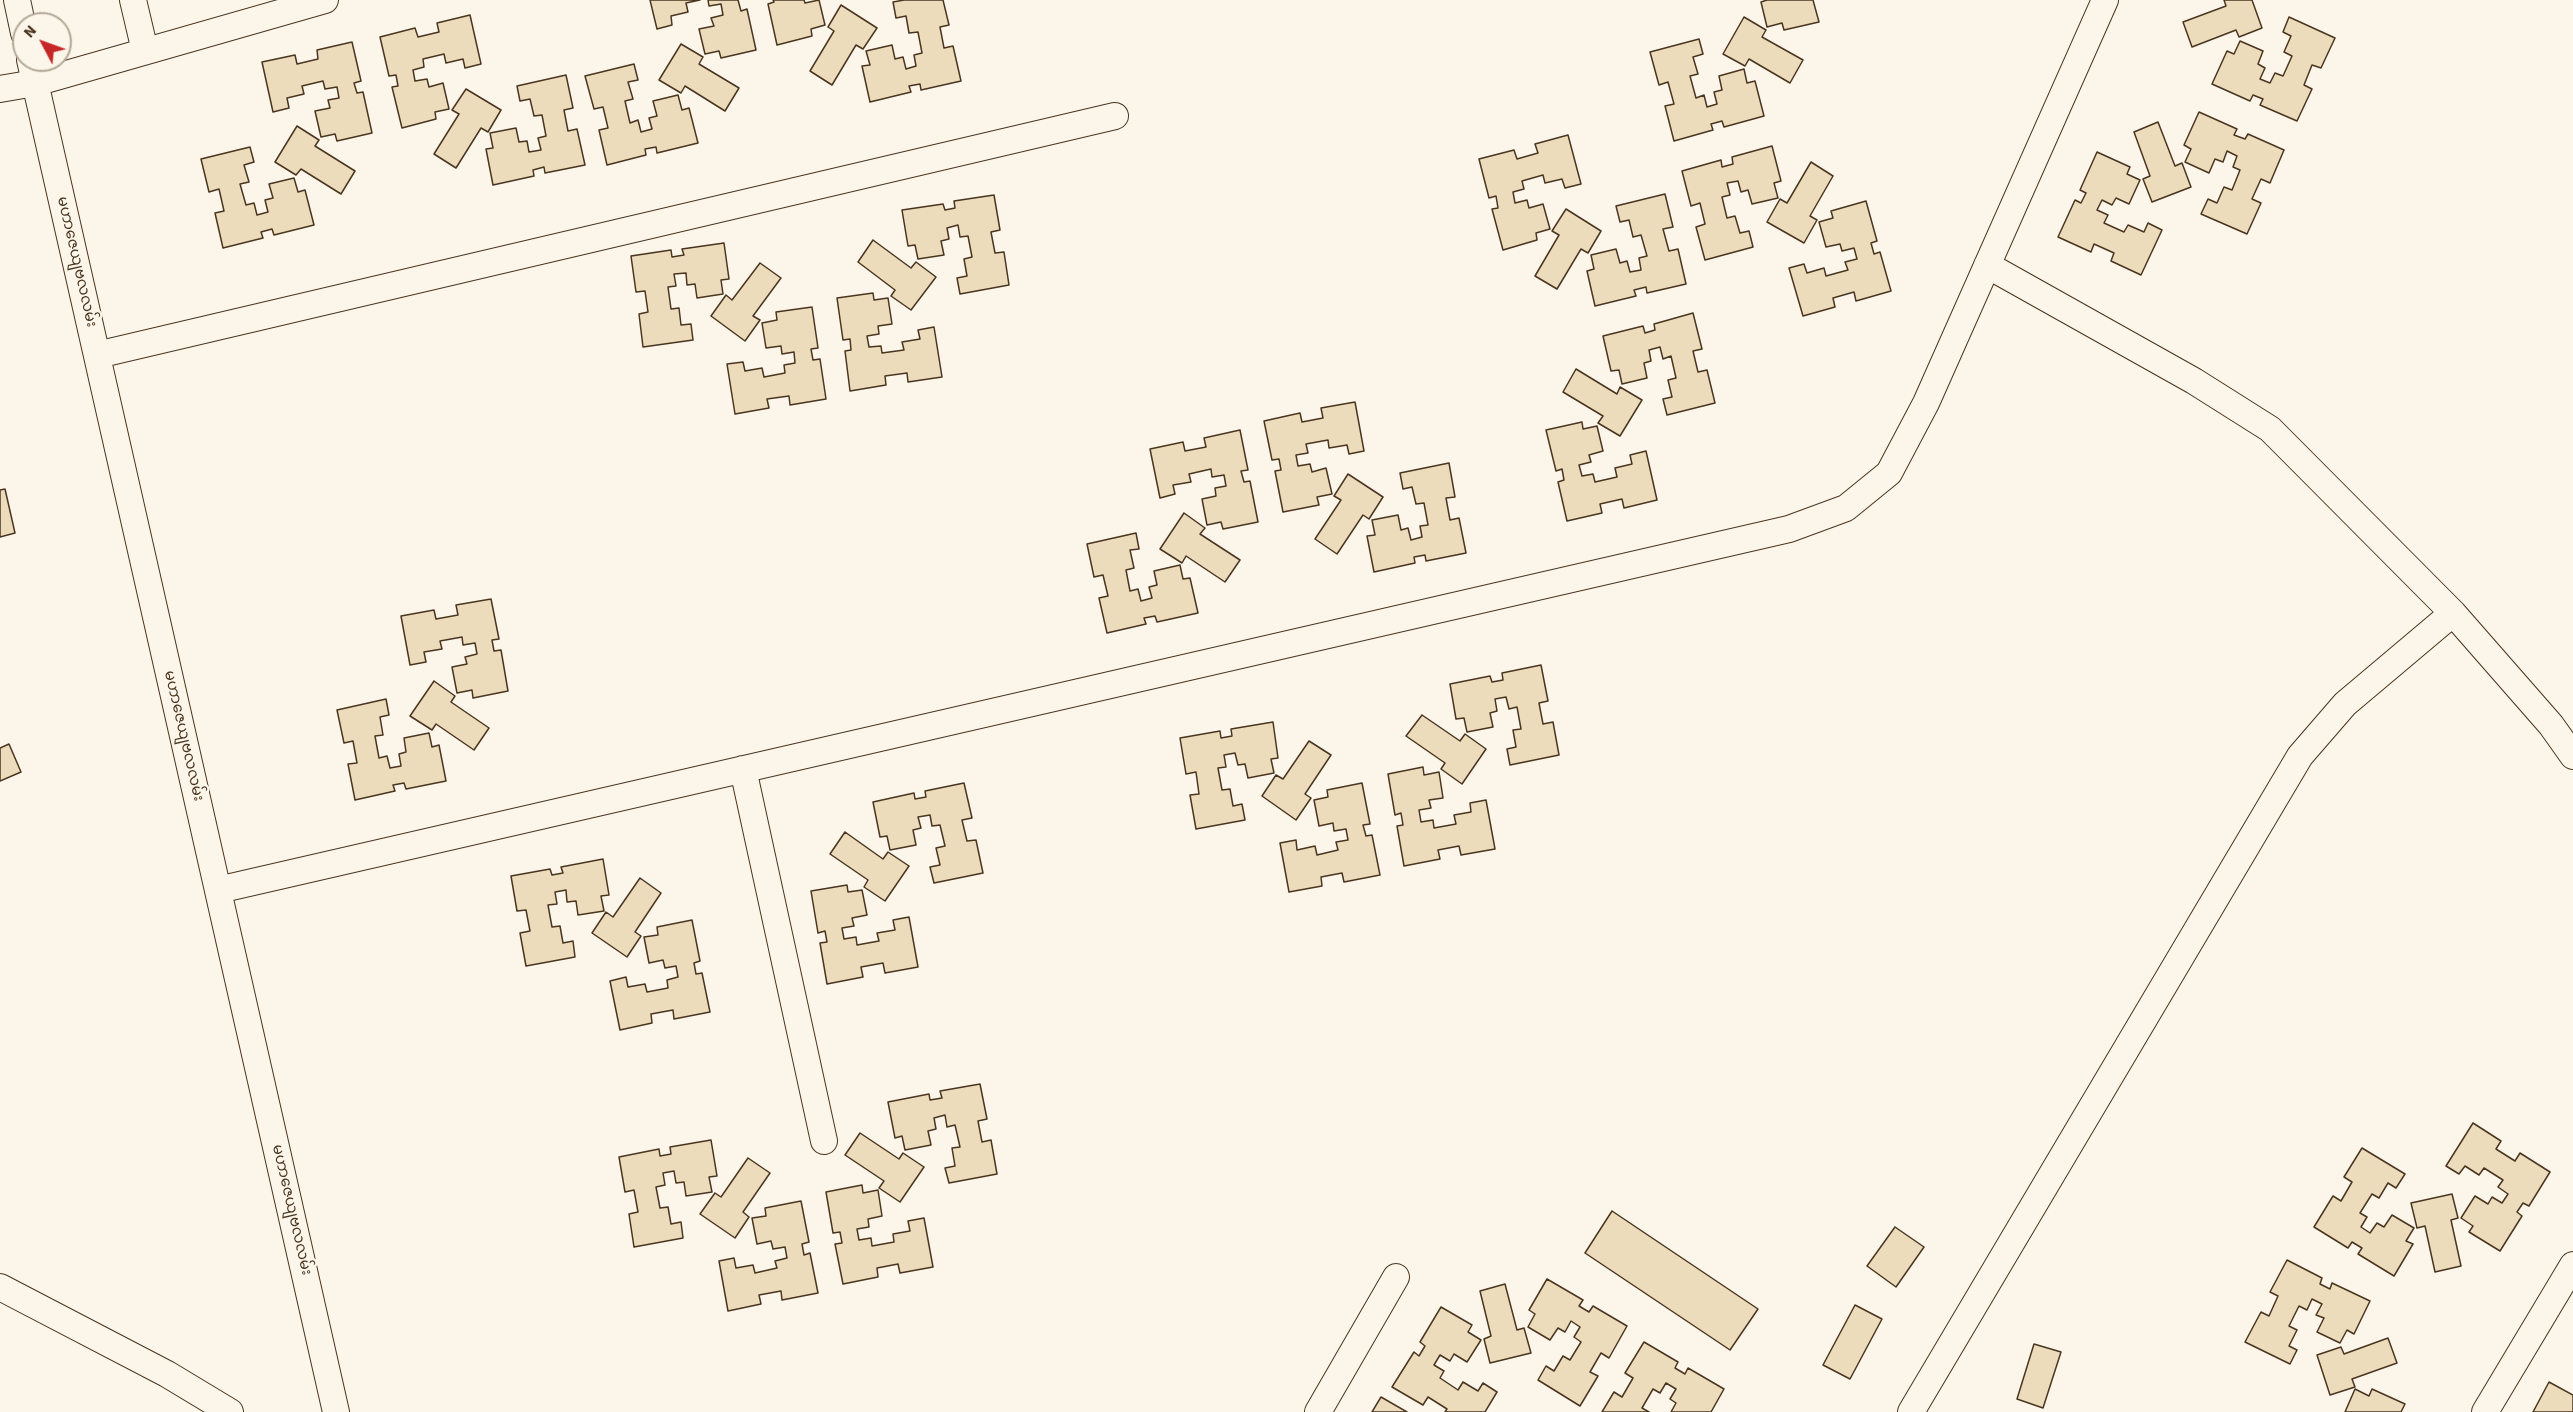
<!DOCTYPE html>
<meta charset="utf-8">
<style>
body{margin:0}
#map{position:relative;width:2573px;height:1412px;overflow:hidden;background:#fbf6e9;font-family:"Source Sans 3",sans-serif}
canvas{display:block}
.north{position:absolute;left:12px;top:12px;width:60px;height:60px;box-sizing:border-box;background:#fbf6e9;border:2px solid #b4a999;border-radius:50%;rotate:311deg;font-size:16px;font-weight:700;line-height:24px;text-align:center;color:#4a3520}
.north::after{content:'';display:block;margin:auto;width:21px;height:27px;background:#c62828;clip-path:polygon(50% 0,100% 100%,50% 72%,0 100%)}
</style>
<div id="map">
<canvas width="2573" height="1412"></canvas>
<div class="north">N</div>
</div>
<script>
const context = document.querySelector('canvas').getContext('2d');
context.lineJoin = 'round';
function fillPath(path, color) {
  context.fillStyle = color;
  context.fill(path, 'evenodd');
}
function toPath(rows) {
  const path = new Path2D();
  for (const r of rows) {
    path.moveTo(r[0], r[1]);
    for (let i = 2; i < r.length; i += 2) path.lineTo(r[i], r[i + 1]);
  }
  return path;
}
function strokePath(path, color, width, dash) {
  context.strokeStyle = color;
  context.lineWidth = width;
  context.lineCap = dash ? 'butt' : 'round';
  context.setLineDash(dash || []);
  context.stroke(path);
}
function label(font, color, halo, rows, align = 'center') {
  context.font = font + ' "Source Sans 3","Noto Sans Myanmar",sans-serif';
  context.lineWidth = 4.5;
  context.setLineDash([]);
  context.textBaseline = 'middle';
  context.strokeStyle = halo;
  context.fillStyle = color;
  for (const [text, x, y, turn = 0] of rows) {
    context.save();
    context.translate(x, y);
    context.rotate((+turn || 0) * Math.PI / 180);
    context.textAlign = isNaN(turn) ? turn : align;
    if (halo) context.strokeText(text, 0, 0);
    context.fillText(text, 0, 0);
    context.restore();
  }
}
const building = toPath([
 [650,0,700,0,686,3,688,12,671,16,672,25,657,29,650,0],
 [708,0,738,0,741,11,747,9,756,50,721,58,719,51,705,54,699,29,714,26,711,18,723,15,721,4,709,6,708,0],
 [773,0,804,0,805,3,819,0,825,25,811,29,812,36,777,45,768,4,774,2,773,0],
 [904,0,943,0,949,25,940,27,944,48,953,46,961,81,921,90,920,84,909,86,911,92,870,102,862,66,870,65,866,51,892,45,895,59,903,57,906,69,916,66,914,55,922,53,918,32,909,33,906,16,896,18,893,2,904,0],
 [1767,0,1813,0,1819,22,1784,30,1782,23,1767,27,1761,2,1767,0],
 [2224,0,2252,0,2262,28,2239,37,2236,30,2192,47,2183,22,2226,6,2224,0],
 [841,5,877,28,863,49,856,45,832,85,810,71,834,31,828,27,841,5],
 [470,15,481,64,465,68,463,59,446,63,444,54,423,59,424,67,413,70,415,81,427,79,429,87,443,83,449,109,435,112,436,119,402,128,392,87,398,86,396,75,389,76,380,37,415,28,418,37,439,32,437,23,470,15],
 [1744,17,1766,30,1762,37,1803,60,1790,83,1749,59,1745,66,1723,54,1744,17],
 [2289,17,2335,38,2321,68,2312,65,2304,85,2312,89,2297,121,2260,105,2263,99,2253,95,2250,101,2212,84,2227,51,2234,54,2240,41,2263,51,2258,64,2265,68,2260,79,2270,83,2275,73,2283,76,2292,56,2284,52,2291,36,2283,32,2289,17],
 [1699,39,1703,54,1693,57,1698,74,1690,76,1696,98,1704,95,1707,107,1717,104,1714,92,1722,90,1719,76,1744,69,1747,83,1755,81,1764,116,1724,127,1722,121,1711,124,1713,130,1674,141,1665,106,1674,104,1668,82,1659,85,1650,52,1699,39],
 [352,42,361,81,354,83,357,93,363,92,372,133,337,141,335,134,321,137,315,111,330,108,328,100,339,98,337,87,325,89,323,81,302,86,304,94,287,98,289,108,273,112,262,62,295,55,297,64,318,59,317,50,352,42],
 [681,44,703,57,699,64,739,88,725,111,685,86,681,93,659,80,681,44],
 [634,64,638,80,628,82,633,99,625,101,630,123,638,120,641,132,652,129,649,118,657,116,653,101,678,95,682,110,689,108,698,143,657,153,656,147,645,149,646,155,607,165,599,130,608,128,603,107,594,109,585,76,634,64],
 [566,75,573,108,564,110,568,131,577,129,585,165,545,173,544,167,533,170,534,176,493,185,486,149,493,148,490,133,516,128,519,142,527,141,529,152,541,150,538,138,546,136,542,115,534,116,530,99,520,101,517,86,566,75],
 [466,89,501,110,488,132,481,128,456,168,434,154,459,114,452,110,466,89],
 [2199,112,2237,129,2234,135,2245,139,2248,134,2284,150,2270,183,2261,179,2252,199,2261,203,2247,234,2201,214,2208,199,2217,203,2224,187,2232,190,2240,170,2233,167,2237,156,2227,151,2223,162,2215,159,2209,173,2185,162,2191,149,2184,145,2199,112],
 [2158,122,2175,166,2182,163,2191,187,2152,202,2143,179,2150,176,2134,132,2158,122],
 [297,126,319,140,315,146,355,171,341,194,301,169,296,175,275,162,297,126],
 [1568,135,1581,184,1565,188,1562,179,1545,183,1543,175,1522,181,1524,189,1513,192,1515,203,1527,200,1529,208,1543,204,1550,229,1536,233,1537,240,1503,250,1492,209,1498,208,1496,196,1489,198,1479,159,1514,150,1517,159,1538,153,1535,144,1568,135],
 [1772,146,1781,181,1774,183,1778,198,1752,204,1748,190,1741,192,1738,181,1727,183,1730,195,1722,197,1727,218,1735,216,1740,233,1749,231,1753,247,1705,260,1696,227,1705,224,1700,203,1691,206,1682,171,1721,160,1722,167,1733,164,1732,157,1772,146],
 [250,147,254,162,244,165,249,182,240,184,246,205,254,203,257,215,268,212,265,200,273,198,269,184,294,178,298,192,305,190,314,225,274,235,272,229,261,232,263,238,223,248,215,213,224,211,219,189,209,192,201,159,250,147],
 [2097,152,2130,167,2127,174,2140,180,2129,204,2116,198,2112,205,2102,200,2097,210,2108,215,2104,223,2124,232,2128,225,2144,232,2148,223,2162,230,2141,275,2111,261,2114,253,2094,244,2091,252,2058,237,2075,200,2081,203,2086,193,2080,190,2097,152],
 [1811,162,1833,176,1810,216,1817,220,1804,243,1767,222,1780,199,1787,203,1811,162],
 [1665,194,1673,227,1663,229,1669,251,1678,249,1686,284,1647,293,1646,287,1634,290,1636,296,1595,306,1587,271,1594,269,1591,255,1616,249,1620,263,1627,261,1630,272,1641,270,1639,258,1647,256,1641,235,1633,237,1629,220,1620,222,1616,206,1665,194],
 [994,195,1000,230,991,232,995,253,1004,252,1009,285,960,294,957,278,967,276,964,259,972,257,968,236,960,237,958,225,947,228,949,239,941,241,944,255,918,259,915,245,908,246,902,210,943,204,945,210,955,208,954,201,994,195],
 [1866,201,1877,241,1871,243,1874,254,1880,252,1891,291,1856,301,1854,292,1833,298,1835,307,1803,316,1789,268,1804,264,1807,273,1824,268,1826,276,1848,270,1845,262,1857,259,1854,248,1842,251,1840,244,1826,247,1819,222,1833,218,1831,211,1866,201],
 [1566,209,1601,231,1588,253,1581,249,1557,289,1535,276,1559,235,1552,231,1566,209],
 [873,240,911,268,916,262,936,277,911,310,891,296,895,290,858,262,873,240],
 [724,243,729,279,721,280,723,294,697,298,695,284,687,285,686,273,674,274,676,286,668,287,671,309,679,308,681,325,691,324,693,340,643,347,639,314,648,312,645,291,636,292,631,256,671,250,672,257,684,255,682,249,724,243],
 [760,263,781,278,753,316,760,320,745,341,711,316,726,295,732,300,760,263],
 [873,293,874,300,888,298,892,324,878,326,879,334,867,336,869,347,881,346,882,353,904,350,902,342,920,339,918,330,934,327,942,377,908,382,907,373,885,376,886,385,850,391,845,351,851,350,850,339,843,340,837,298,873,293],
 [812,307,818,348,811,349,813,360,820,359,826,399,790,405,789,396,767,399,769,408,735,414,727,364,743,362,745,371,762,368,764,377,785,373,784,365,795,363,794,352,782,354,781,346,766,348,762,323,777,320,776,312,812,307],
 [1693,313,1702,349,1693,351,1698,372,1707,370,1715,403,1667,415,1663,399,1672,397,1668,380,1676,378,1671,356,1663,359,1660,347,1649,350,1651,361,1644,363,1647,378,1622,384,1619,370,1611,371,1603,336,1643,326,1645,333,1655,330,1654,324,1693,313],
 [1576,369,1617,394,1620,387,1642,400,1620,436,1598,423,1603,416,1563,392,1576,369],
 [1355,402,1364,451,1349,454,1347,445,1329,448,1328,440,1306,444,1308,453,1296,455,1298,466,1310,464,1312,472,1326,468,1332,494,1317,497,1319,505,1283,512,1275,471,1281,470,1279,459,1272,460,1264,421,1300,413,1302,422,1323,418,1321,408,1355,402],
 [1582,422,1583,429,1597,426,1603,451,1589,455,1591,462,1579,465,1582,476,1593,474,1595,482,1617,477,1615,468,1632,464,1630,455,1646,451,1657,500,1624,508,1622,499,1600,504,1602,513,1567,521,1558,482,1564,480,1562,469,1556,471,1546,430,1582,422],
 [1240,430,1248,470,1241,471,1244,482,1250,481,1258,522,1223,529,1221,522,1207,525,1202,499,1216,496,1215,488,1226,486,1224,475,1212,477,1211,469,1189,474,1191,482,1173,485,1175,494,1160,498,1150,449,1183,442,1185,451,1206,447,1204,438,1240,430],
 [1449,463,1455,497,1446,498,1450,520,1459,518,1466,553,1426,561,1425,555,1414,557,1415,563,1374,572,1367,536,1375,535,1372,520,1398,515,1401,530,1408,528,1411,540,1422,537,1420,526,1428,525,1424,503,1416,504,1412,487,1403,489,1400,473,1449,463],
 [1348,474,1383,497,1369,519,1363,515,1337,554,1315,539,1341,500,1334,496,1348,474],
 [5,489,15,533,0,537,0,490,5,489],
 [1184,513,1205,528,1200,534,1240,560,1225,582,1186,556,1182,563,1160,549,1184,513],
 [1136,533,1139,549,1130,550,1134,568,1126,570,1130,591,1138,589,1141,601,1152,598,1149,587,1157,585,1154,571,1180,565,1183,579,1190,578,1198,613,1157,622,1155,616,1144,618,1146,624,1107,633,1099,598,1108,596,1103,575,1094,577,1087,544,1136,533],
 [491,599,499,639,492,640,494,651,501,650,508,691,473,698,472,690,457,693,452,667,467,664,465,657,477,654,475,643,463,645,462,637,440,641,442,649,424,652,426,662,410,665,401,616,434,610,436,619,458,615,456,605,491,599],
 [1541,665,1548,701,1539,703,1543,724,1553,722,1559,755,1510,765,1507,749,1516,747,1513,730,1521,729,1517,707,1509,709,1506,697,1495,699,1497,711,1490,713,1493,727,1467,732,1464,718,1456,719,1450,684,1490,676,1492,682,1503,680,1502,673,1541,665],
 [434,681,455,696,451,702,489,728,474,750,436,724,432,730,410,716,434,681],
 [386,699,389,715,380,717,383,735,375,736,379,758,387,756,390,768,401,766,399,754,406,752,404,738,429,733,432,747,439,745,446,781,406,789,404,783,393,785,395,791,355,800,348,764,357,763,353,741,344,743,337,710,386,699],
 [1422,715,1460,741,1465,734,1486,749,1462,784,1441,769,1445,763,1406,736,1422,715],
 [1273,722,1278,758,1271,759,1274,773,1248,778,1245,764,1238,765,1235,753,1224,755,1226,767,1218,768,1222,790,1230,789,1233,806,1242,804,1245,820,1196,829,1190,795,1199,794,1196,772,1186,774,1180,738,1220,731,1221,738,1232,736,1231,729,1273,722],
 [1309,741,1331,755,1305,794,1311,798,1296,820,1262,796,1276,775,1283,779,1309,741],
 [9,744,21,772,0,781,0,748,9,744],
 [1423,767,1424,775,1439,772,1443,798,1429,800,1431,808,1419,810,1421,822,1433,820,1434,828,1456,824,1454,815,1471,812,1470,803,1486,800,1495,849,1461,855,1459,846,1438,850,1440,859,1404,866,1397,826,1403,825,1401,813,1395,815,1388,774,1423,767],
 [964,783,972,818,962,820,967,841,976,840,983,873,934,883,930,867,940,865,936,848,945,846,940,825,932,826,930,815,918,817,921,828,913,830,916,845,890,850,887,836,880,837,873,802,914,793,915,799,926,797,925,791,964,783],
 [1362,783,1370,824,1363,825,1366,836,1372,835,1380,875,1344,882,1342,873,1321,877,1322,886,1289,892,1280,843,1296,840,1297,850,1315,846,1317,855,1338,850,1336,842,1348,840,1346,829,1334,831,1333,823,1319,826,1314,800,1328,797,1327,790,1362,783],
 [845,832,883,859,888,852,909,866,885,901,864,887,868,880,830,854,845,832],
 [603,859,609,895,601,896,604,911,578,915,576,901,567,902,566,890,555,892,557,904,548,905,552,927,560,926,563,943,573,941,575,957,526,966,520,933,530,931,526,910,517,911,511,876,550,869,552,875,563,873,561,867,603,859],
 [640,878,661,893,635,932,641,936,627,957,592,933,606,912,613,917,640,878],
 [847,885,848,892,862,890,867,915,852,918,854,926,842,928,844,939,856,937,857,945,879,941,877,933,895,930,893,920,909,917,918,967,885,973,883,963,861,967,863,977,827,984,820,943,827,942,825,931,818,933,811,891,847,885],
 [692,920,700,961,694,963,696,974,702,973,710,1012,674,1019,673,1010,651,1014,652,1023,620,1030,610,981,626,977,628,987,645,984,647,992,668,988,667,980,678,977,676,966,665,968,663,960,649,963,644,937,658,935,657,927,692,920],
 [980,1084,987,1119,978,1121,982,1142,991,1140,997,1174,949,1183,945,1168,955,1166,952,1148,960,1147,955,1125,947,1127,945,1115,934,1118,936,1129,928,1131,931,1145,905,1150,902,1136,895,1138,888,1102,929,1094,930,1100,942,1098,940,1091,980,1084],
 [2473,1123,2501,1141,2496,1149,2515,1161,2520,1153,2550,1172,2529,1206,2523,1203,2517,1212,2522,1216,2500,1251,2469,1232,2473,1226,2461,1218,2475,1196,2488,1204,2492,1197,2502,1203,2508,1194,2498,1187,2503,1180,2484,1168,2479,1175,2465,1166,2459,1174,2446,1166,2473,1123],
 [860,1133,899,1159,903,1153,924,1167,900,1202,879,1188,884,1181,845,1155,860,1133],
 [711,1140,717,1176,709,1177,712,1192,686,1196,684,1182,676,1183,674,1171,663,1173,665,1185,656,1187,660,1208,668,1207,671,1224,681,1222,683,1238,634,1247,629,1214,638,1212,634,1190,625,1192,619,1157,659,1149,660,1156,671,1154,670,1147,711,1140],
 [2362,1148,2405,1174,2396,1188,2388,1183,2379,1198,2372,1194,2360,1213,2367,1217,2361,1227,2370,1233,2377,1223,2384,1227,2392,1215,2414,1228,2406,1241,2413,1244,2394,1276,2358,1254,2362,1248,2352,1242,2348,1248,2314,1227,2333,1196,2341,1201,2352,1182,2344,1177,2362,1148],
 [748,1158,770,1173,743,1212,749,1217,735,1238,700,1214,715,1193,721,1197,748,1158],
 [862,1185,863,1193,878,1190,882,1216,868,1219,869,1227,857,1229,859,1240,871,1238,872,1246,894,1242,893,1234,910,1231,908,1221,924,1218,933,1267,900,1273,898,1264,877,1268,878,1277,843,1284,835,1244,842,1243,840,1232,833,1233,826,1192,862,1185],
 [2452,1194,2458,1218,2451,1220,2461,1266,2435,1272,2425,1226,2417,1228,2411,1203,2452,1194],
 [801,1201,809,1242,802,1244,804,1255,810,1253,818,1293,782,1300,781,1291,759,1295,761,1304,728,1311,719,1261,734,1258,736,1268,753,1265,755,1273,777,1268,775,1261,787,1258,785,1247,773,1249,771,1241,757,1244,752,1218,766,1216,765,1208,801,1201],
 [1612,1211,1758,1309,1730,1350,1585,1253,1612,1211],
 [1895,1227,1924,1247,1896,1287,1867,1266,1895,1227],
 [2287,1260,2322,1278,2320,1284,2330,1289,2332,1283,2370,1301,2354,1334,2347,1330,2340,1343,2317,1332,2324,1318,2316,1315,2322,1304,2312,1299,2307,1310,2299,1306,2289,1326,2297,1330,2289,1346,2297,1350,2290,1364,2245,1342,2261,1312,2269,1316,2278,1296,2270,1292,2287,1260],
 [1547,1279,1583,1300,1579,1306,1589,1312,1593,1306,1627,1326,1609,1358,1601,1353,1590,1372,1598,1376,1580,1406,1538,1380,1546,1366,1554,1371,1563,1356,1570,1360,1581,1342,1574,1337,1580,1327,1571,1321,1565,1332,1558,1328,1550,1340,1528,1327,1535,1314,1529,1310,1547,1279],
 [1505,1284,1517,1330,1524,1328,1531,1353,1490,1363,1484,1339,1491,1336,1480,1291,1505,1284],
 [1855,1305,1882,1319,1850,1379,1823,1365,1855,1305],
 [1441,1307,1472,1325,1468,1332,1481,1340,1467,1362,1454,1354,1450,1361,1440,1355,1434,1365,1444,1371,1440,1378,1458,1390,1463,1382,1478,1391,1483,1383,1497,1392,1485,1412,1445,1412,1447,1409,1428,1397,1423,1405,1392,1387,1414,1352,1419,1356,1425,1346,1420,1342,1441,1307],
 [2388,1338,2397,1363,2352,1379,2355,1387,2330,1395,2317,1355,2341,1347,2344,1354,2388,1338],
 [1644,1342,1678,1362,1675,1368,1685,1374,1688,1368,1724,1389,1711,1412,1671,1412,1676,1403,1670,1399,1676,1389,1666,1383,1660,1393,1653,1389,1642,1408,1649,1412,1602,1412,1614,1392,1622,1397,1633,1378,1625,1373,1644,1342],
 [2034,1344,2061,1352,2043,1408,2017,1399,2034,1344],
 [2549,1382,2573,1395,2573,1412,2533,1412,2549,1382],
 [2355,1389,2369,1396,2372,1389,2405,1404,2401,1412,2345,1412,2355,1389],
 [1381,1397,1407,1412,1372,1412,1381,1397]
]);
fillPath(building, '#ecdcbc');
strokePath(building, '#4a3520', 1.5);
const street = toPath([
 [17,0,24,33],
 [133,0,145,51],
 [30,60,336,1412],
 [0,89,35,83,325,0],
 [1987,265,2194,381,2270,429,2453,613,2551,725,2573,756],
 [97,355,1115,116],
 [743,769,824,1141],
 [218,890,1789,529,1846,508,1889,473,1926,403,2105,0],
 [0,1287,167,1374,230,1412],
 [1318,1412,1396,1277],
 [1911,1412,2300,756,2345,704,2453,613],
 [2485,1412,2573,1265]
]);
strokePath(street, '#4a3520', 28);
strokePath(street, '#fbf6e9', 26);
label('15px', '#4a3520', '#fbf6e9', [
 ["မဟာဇေယျဗလလမ်း",76,262,77],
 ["မဟာဇေယျဗလလမ်း",183,736,77],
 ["မဟာဇေယျဗလလမ်း",291,1210,77]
]);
</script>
